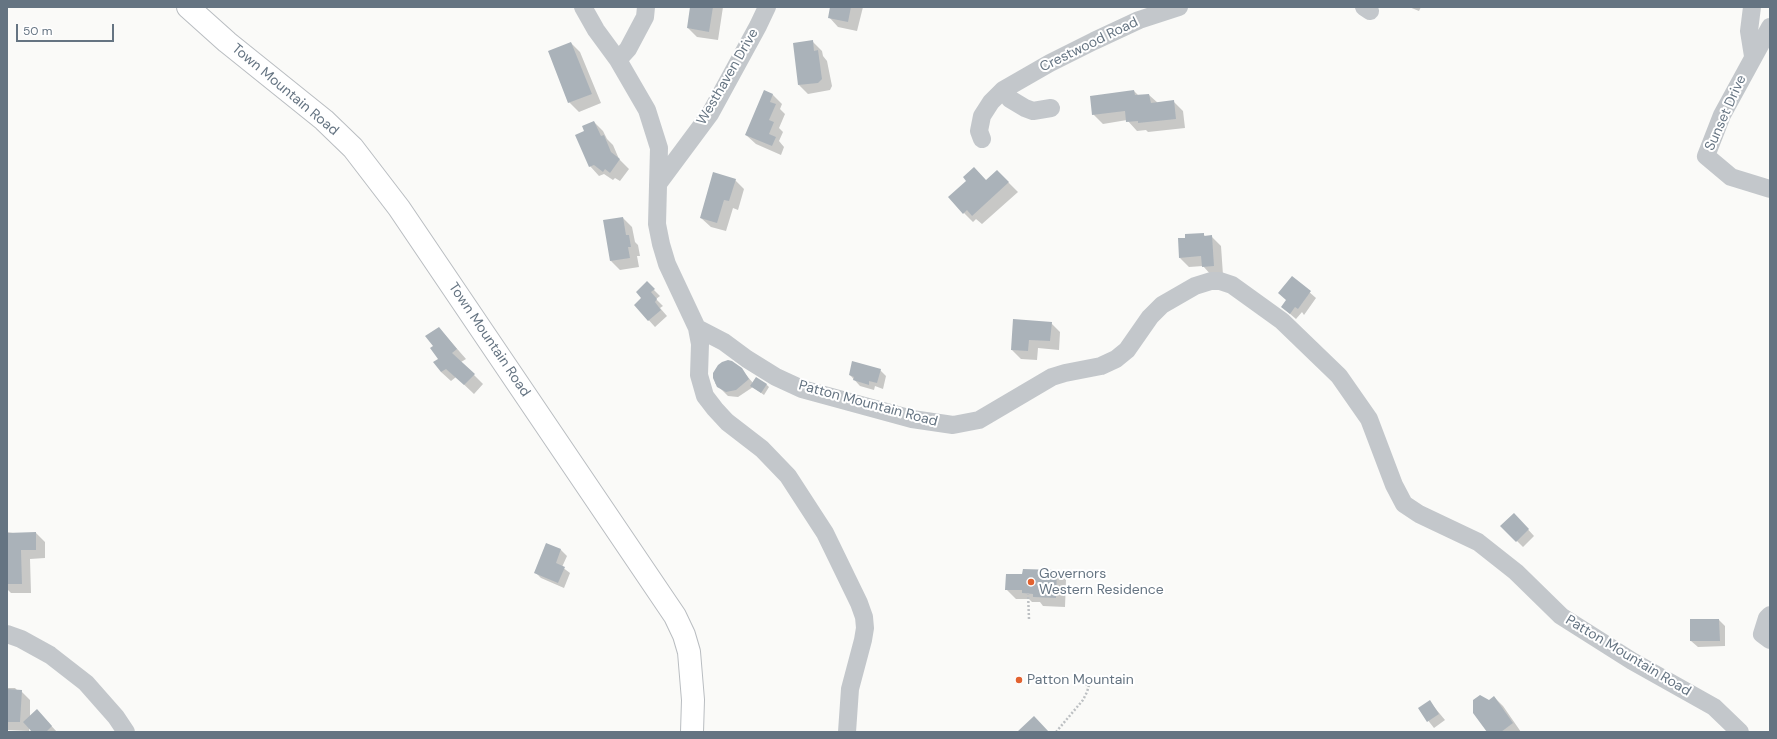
<!DOCTYPE html>
<style>
body{margin:0}
#map{position:relative;width:1777px;height:739px;overflow:hidden;background:#fafaf8;font-family:"DM Sans",sans-serif}
canvas{display:block}
.frame{position:absolute;inset:0;border:8px solid #657482;pointer-events:none}
.scale{position:absolute;left:16px;top:24px;width:98px;height:18px;box-sizing:border-box;border:2px solid #657482;border-top:0;padding-left:5px;font-size:12px;line-height:14px;white-space:nowrap;color:#657482;-webkit-text-stroke:3px #fff;paint-order:stroke}
</style>
<div id="map">
<canvas width="1777" height="739"></canvas>
<div class="frame"></div>
<div class="scale">50 m</div>
</div>
<script>
const context = document.querySelector('canvas').getContext('2d');
context.lineJoin = 'round';
function fillPath(path, color) {
  context.fillStyle = color;
  context.fill(path, 'evenodd');
}
function toPath(rows) {
  const path = new Path2D();
  for (const r of rows) {
    path.moveTo(r[0], r[1]);
    for (let i = 2; i < r.length; i += 2) path.lineTo(r[i], r[i + 1]);
  }
  return path;
}
function strokePath(path, color, width, dash) {
  context.strokeStyle = color;
  context.lineWidth = width;
  context.lineCap = dash ? 'butt' : 'round';
  context.setLineDash(dash || []);
  context.stroke(path);
}
function label(font, color, halo, rows, align = 'center') {
  context.font = font + ' "DM Sans",sans-serif';
  context.lineWidth = 4;
  context.setLineDash([]);
  context.textBaseline = 'middle';
  context.strokeStyle = halo;
  context.fillStyle = color;
  for (const [text, x, y, turn = 0] of rows) {
    context.save();
    context.translate(x, y);
    context.rotate((+turn || 0) * Math.PI / 180);
    context.textAlign = isNaN(turn) ? turn : align;
    if (halo) context.strokeText(text, 0, 0);
    context.fillText(text, 0, 0);
    context.restore();
  }
}
fillPath(toPath([
 [691,7,723,7,718,40,697,37,688,28],
 [831,7,863,7,857,31,838,27,829,17],
 [1409,7,1421,7,1419,11],
 [813,42,822,51,823,56,827,61,832,86,830,90,808,94,799,85],
 [571,43,580,52,601,103,579,112,569,102],
 [765,91,773,95,782,104,780,109,785,114,779,128,783,132,779,141,784,147,781,155,756,144,746,135],
 [1134,91,1139,96,1149,95,1158,103,1173,101,1183,111,1185,128,1148,132,1146,130,1137,131,1127,120,1103,124,1093,114],
 [594,122,603,131,607,139,613,145,619,159,629,169,620,181,615,178,613,180,604,174,599,176,590,166],
 [735,180,744,189,738,210,733,208,726,231,711,227,701,218],
 [967,181,1007,181,1018,192,982,224,976,219,973,222,964,213],
 [623,218,632,227,635,242,638,245,640,256,637,256,639,267,620,270,611,261],
 [1203,234,1206,237,1211,236,1221,246,1223,275,1212,276,1203,266,1189,267,1180,258,1186,238],
 [1292,277,1316,298,1304,315,1302,312,1296,319,1282,307,1287,300],
 [653,289,660,296,656,299,663,306,660,308,667,316,655,327,635,305],
 [1051,323,1060,332,1059,350,1038,348,1037,360,1021,359,1012,350],
 [439,328,466,359,461,362,483,384,474,394,456,377,451,381,441,372,439,359,434,346],
 [741,369,753,383,766,384,769,387,764,395,753,387,738,397,728,396,715,383],
 [880,370,886,376,883,389,875,386,874,390,860,386,850,375],
 [1514,514,1534,536,1523,547,1502,526],
 [7,532,13,533,36,533,45,542,45,558,30,559,31,593,11,593,7,589],
 [547,544,561,550,567,556,562,567,570,573,564,588,541,578,535,572],
 [1057,571,1066,580,1065,607,1043,606,1040,602,1032,602,1029,599,1016,599,1006,589,1023,575],
 [1719,620,1725,626,1725,646,1698,647,1691,641],
 [7,688,15,688,18,691,21,691,30,700,30,717,46,720,57,732,33,732,29,727,29,731,7,730],
 [1494,697,1503,706,1521,732,1488,732,1489,701],
 [1430,702,1445,720,1434,728,1419,709]
]), '#0003');
fillPath(toPath([
 [690,7,713,7,709,32,687,28],
 [830,7,851,7,848,22,828,18],
 [813,40,814,51,818,50,822,79,818,83,798,85,793,43],
 [571,42,592,94,568,103,548,51],
 [764,90,773,94,770,102,776,104,769,120,774,122,769,134,776,137,772,146,745,135],
 [1134,90,1135,95,1149,94,1151,103,1174,100,1176,119,1138,123,1138,121,1126,122,1125,111,1092,115,1090,96],
 [594,121,601,136,604,135,611,152,620,159,610,173,605,169,603,172,594,165,589,167,575,135,584,131,582,126],
 [974,167,986,180,997,170,1009,182,972,216,967,210,963,214,948,197,966,181,963,177],
 [713,172,736,179,729,201,724,200,717,223,700,218],
 [623,217,626,235,629,235,631,247,628,247,630,258,610,261,603,220],
 [1204,233,1204,236,1212,235,1214,266,1202,267,1201,256,1179,258,1178,238,1185,238,1185,234],
 [1292,276,1311,291,1298,309,1295,307,1290,314,1281,307,1286,300,1278,293],
 [647,281,655,289,651,292,657,299,655,302,661,310,648,321,634,305,641,298,636,292],
 [1013,319,1052,322,1050,341,1029,340,1028,351,1011,350],
 [439,327,457,349,452,353,475,374,464,385,446,369,441,372,433,362,438,359,430,348,433,346,425,336],
 [728,360,732,361,742,368,749,379,736,390,726,392,717,387,713,378,713,373,718,365,722,362],
 [852,361,881,369,877,383,869,381,869,385,853,380,854,377,849,375],
 [756,377,767,384,761,393,750,386],
 [1514,513,1529,529,1516,542,1500,526],
 [36,532,36,550,21,550,22,584,7,584,7,533],
 [546,543,561,549,556,563,565,567,558,583,534,573],
 [1023,569,1057,570,1056,598,1033,597,1033,594,1022,593,1022,590,1005,590,1006,574,1022,574],
 [1690,619,1719,619,1720,641,1690,641],
 [7,689,22,690,20,722,7,722],
 [1480,695,1489,700,1494,696,1513,723,1501,732,1487,732,1473,713,1473,700],
 [1430,700,1439,714,1427,722,1418,708],
 [37,709,52,726,46,732,32,732,23,722],
 [1034,716,1049,732,1017,732]
]), '#aab2b9');
const major = toPath([
 [188,7,227,42,324,120,353,148,399,208,675,616,684,635,689,652,693,700,692,732]
]);
strokePath(major, '#b9bdc1', 24);
strokePath(toPath([
 [1028,593,1029,619],
 [1056,732,1083,700,1087,692,1089,685,1076,681]
]), '#bdc0c3', 2.5, [2, 2]);
strokePath(toPath([
 [583,7,596,30,618,60],
 [646,7,645,17,628,49,618,60,647,110,659,148,657,224,661,244,667,264,697,328,700,344,699,375,705,396,715,409,727,422,762,449,788,476,825,533,859,603,864,617,865,628,863,640,850,689,847,732],
 [1364,7,1370,11],
 [1752,7,1749,31,1753,56],
 [1770,27,1722,115,1706,156,1731,177,1770,189],
 [1003,90,1010,99,1025,108,1033,111,1051,108],
 [982,139,979,131,982,116,991,102,1003,90,1050,63,1094,41,1139,20,1179,7],
 [658,184,710,114,758,26,767,7],
 [697,328,724,342,747,359,776,377,802,389,912,419,953,425,979,420,1052,377,1065,373,1101,366,1116,359,1127,350,1150,317,1162,305,1195,286,1211,281,1220,281,1232,285,1282,321,1339,376,1369,419,1394,485,1404,504,1419,514,1478,542,1516,572,1561,616,1632,661,1714,707,1740,732],
 [1770,615,1767,618,1762,634,1770,640],
 [7,634,21,639,50,655,86,683,116,717,126,732]
]), '#c3c7cb', 18);
strokePath(major, '#fff', 22);
for (const [x, y, r, color] of [
 [1031,582,4,"#e26230"],
 [1019,680,4,"#e26230"]
]) {
  const dot = new Path2D();
  dot.arc(x, y, r, 0, 2 * Math.PI);
  context.fillStyle = color;
  context.fill(dot);
  strokePath(dot, '#fff', 1.5);
}
label('14px', '#657482', '#fff', [
 ["Crestwood Road",1089,45,-26],
 ["Westhaven Drive",728,77,-60],
 ["Town Mountain Road",285,90,40],
 ["Sunset Drive",1726,113,-66],
 ["Town Mountain Road",489,340,56],
 ["Patton Mountain Road",868,404,15],
 ["Patton Mountain Road",1628,656,31]
]);
label('14px', '#657482', '#fff', [
 ["Governors",1039,574],
 ["Western Residence",1039,590],
 ["Patton Mountain",1027,680]
], 'left');
</script>
